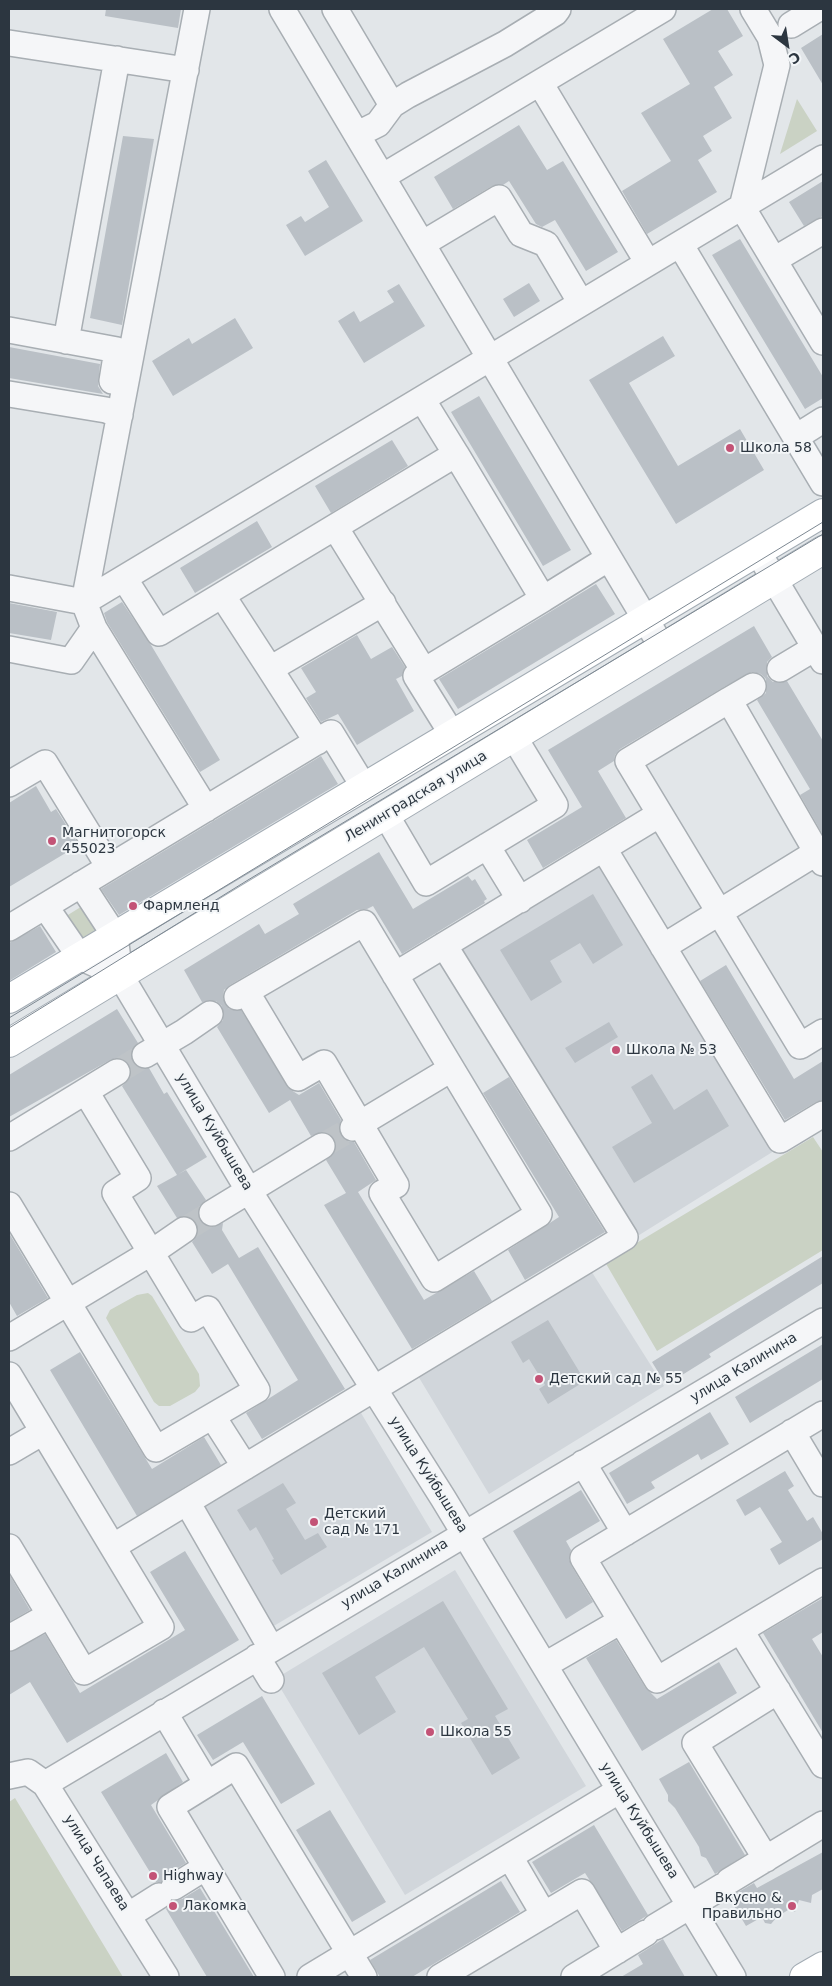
<!DOCTYPE html>
<meta charset="utf-8">
<style>
body{margin:0}
#map{position:relative;width:832px;height:1986px;overflow:hidden;background:#e2e6e9;font-family:"DejaVu Sans",sans-serif}
canvas{display:block}
.frame{position:absolute;inset:0;border:10px solid #2c3640;pointer-events:none}
.north{position:absolute;left:762px;top:20px;width:50px;height:50px;-webkit-text-stroke:4px #f2f5f7;paint-order:stroke;rotate:149deg;font-size:14px;font-weight:700;line-height:20px;text-align:center;color:#2c3640}
.north::after{content:'';display:block;margin:auto;width:18px;height:22px;background:#2c3640;clip-path:polygon(50% 0,100% 100%,50% 72%,0 100%)}
</style>
<div id="map">
<canvas width="832" height="1986"></canvas>
<div class="frame"></div>
<div class="north">С</div>
</div>
<script>
const context = document.querySelector('canvas').getContext('2d');
context.lineJoin = 'round';
function fillPath(path, color) {
  context.fillStyle = color;
  context.fill(path, 'evenodd');
}
function toPath(rows) {
  const path = new Path2D();
  for (const r of rows) {
    path.moveTo(r[0], r[1]);
    for (let i = 2; i < r.length; i += 2) path.lineTo(r[i], r[i + 1]);
  }
  return path;
}
function strokePath(path, color, width, dash) {
  context.strokeStyle = color;
  context.lineWidth = width;
  context.lineCap = dash ? 'butt' : 'round';
  context.setLineDash(dash || []);
  context.stroke(path);
}
function label(font, color, halo, rows, align = 'center') {
  context.font = font + ' "DejaVu Sans",sans-serif';
  context.lineWidth = 4;
  context.setLineDash([]);
  context.textBaseline = 'middle';
  context.strokeStyle = halo;
  context.fillStyle = color;
  for (const [text, x, y, turn = 0] of rows) {
    context.save();
    context.translate(x, y);
    context.rotate((+turn || 0) * Math.PI / 180);
    context.textAlign = isNaN(turn) ? turn : align;
    if (halo) context.strokeText(text, 0, 0);
    context.fillText(text, 0, 0);
    context.restore();
  }
}
fillPath(toPath([
 [598,865,774,1151,636,1237,458,949],
 [588,1266,664,1386,489,1494,415,1371],
 [361,1413,432,1532,267,1630,197,1511],
 [455,1570,586,1786,405,1895,275,1679]
]), '#d1d6db');
fillPath(toPath([
 [797,99,817,131,780,154],
 [84,905,98,929,77,941,63,918],
 [813,1137,823,1152,823,1250,657,1351,605,1262],
 [148,1293,152,1296,199,1374,200,1386,195,1392,170,1406,159,1406,154,1402,106,1318,110,1310,137,1295],
 [15,1798,123,1977,10,1977,9,1802]
]), '#cad2c4');
fillPath(toPath([
 [106,9,181,9,178,28,105,16],
 [713,9,727,9,743,36,718,51,733,75,714,87,732,118,703,136,712,151,698,160,717,192,647,234,622,191,671,161,641,113,690,84,663,39],
 [823,34,823,85,801,48],
 [519,125,547,170,563,161,618,252,586,271,555,220,542,227,536,224,509,181,503,185,492,186,453,209,434,177],
 [123,136,154,139,122,325,90,318],
 [326,160,363,221,305,256,286,225,301,216,305,222,329,207,308,171],
 [823,181,823,216,804,226,789,202],
 [740,239,823,377,823,398,805,409,712,255],
 [529,283,540,301,514,317,503,299],
 [399,284,425,326,364,363,338,321,354,311,360,322,394,302,387,291],
 [235,318,253,348,173,396,152,361,189,338,192,344],
 [663,336,675,356,629,383,678,466,740,429,764,470,676,524,589,380],
 [9,347,100,364,98,386,103,394,9,378],
 [479,396,571,550,543,566,451,412],
 [392,440,408,466,331,513,315,486],
 [257,521,272,547,195,593,180,568],
 [596,584,615,614,458,709,439,679],
 [122,602,151,645,220,760,200,772,107,622,104,613],
 [9,603,57,612,51,640,9,633],
 [754,626,772,657,767,662,767,676,773,682,787,681,823,741,823,835,800,795,810,789,757,700,766,693,766,679,761,674,752,672,722,688,620,749,615,755,614,761,598,771,626,818,543,868,527,840,582,807,548,750],
 [357,635,371,659,392,647,405,667,402,676,396,679,414,711,357,745,338,714,321,722,306,698,316,692,301,668],
 [321,756,338,784,119,915,101,889],
 [36,786,51,812,56,809,79,845,9,887,9,803],
 [379,852,413,909,468,876,472,881,475,879,487,899,484,901,485,903,402,954,373,906,367,909,357,910,230,985,224,990,223,998,229,1009,241,1010,291,1090,299,1095,319,1083,341,1120,339,1128,340,1135,346,1141,354,1142,376,1180,358,1192,424,1300,474,1271,492,1301,412,1349,324,1205,346,1193,326,1160,335,1152,336,1145,334,1138,322,1132,311,1136,290,1100,269,1113,217,1027,223,1020,222,1006,216,1001,202,1002,184,970,259,924,265,934,299,914,293,904],
 [593,894,623,945,593,964,580,943,550,961,562,982,531,1001,500,950],
 [40,926,56,952,9,981,9,943],
 [726,965,794,1079,823,1061,823,1100,816,1102,785,1120,700,981],
 [117,1009,138,1043,131,1055,133,1063,138,1068,149,1068,164,1094,167,1092,207,1157,177,1175,122,1086,129,1079,131,1072,129,1064,123,1059,116,1058,110,1060,9,1117,9,1075],
 [609,1022,618,1037,575,1063,565,1048],
 [652,1074,674,1110,707,1089,729,1126,634,1183,612,1147,652,1123,631,1087],
 [509,1077,605,1232,525,1280,508,1250,559,1217,483,1093],
 [186,1170,206,1200,199,1207,198,1214,200,1221,212,1227,223,1223,222,1230,239,1258,258,1247,345,1389,262,1439,246,1413,298,1380,228,1264,212,1274,192,1242,197,1236,196,1222,190,1217,177,1218,157,1186],
 [9,1233,48,1298,17,1316,9,1302],
 [823,1256,823,1283,709,1354,711,1357,666,1385,652,1362],
 [548,1320,585,1381,548,1404,539,1389,545,1385,529,1359,523,1363,511,1342],
 [823,1344,823,1379,750,1423,735,1397],
 [80,1352,152,1469,204,1437,221,1465,137,1516,50,1370],
 [710,1412,729,1444,701,1460,698,1454,651,1482,655,1488,627,1504,609,1473],
 [785,1471,794,1486,788,1490,807,1521,813,1517,823,1534,823,1539,779,1565,770,1549,782,1542,760,1507,745,1516,736,1500],
 [283,1483,296,1503,286,1509,305,1540,318,1533,327,1547,281,1575,272,1560,274,1559,256,1527,250,1531,237,1510],
 [581,1490,600,1521,566,1541,571,1550,569,1558,571,1565,593,1602,566,1619,513,1531],
 [185,1551,239,1640,67,1743,30,1682,9,1695,9,1652,45,1634,80,1693,185,1630,150,1572],
 [9,1574,30,1610,9,1622],
 [823,1598,823,1632,812,1639,823,1657,823,1733,763,1633],
 [443,1601,508,1709,495,1716,520,1758,492,1775,461,1723,468,1719,424,1647,375,1677,396,1712,359,1735,322,1673],
 [616,1640,645,1687,657,1699,719,1662,737,1693,642,1751,586,1658],
 [262,1696,315,1784,281,1804,243,1742,213,1760,197,1735],
 [166,1753,183,1782,151,1805,186,1863,166,1875,161,1882,156,1882,101,1792],
 [689,1762,745,1855,715,1874,706,1858,701,1856,699,1847,675,1808,668,1801,668,1795,659,1779],
 [330,1810,386,1902,352,1922,296,1830],
 [594,1825,648,1915,622,1931,585,1873,551,1893,532,1862],
 [823,1852,823,1889,812,1895,811,1903,799,1900,795,1912,788,1910,777,1917,771,1924,765,1923,762,1917,746,1926,730,1899,735,1894,754,1883,757,1888],
 [501,1881,520,1912,412,1977,380,1977,370,1960],
 [200,1888,254,1977,207,1977,166,1909,172,1901,182,1899],
 [663,1939,685,1977,621,1977,643,1964,638,1955]
]), '#bac0c6');
strokePath(toPath([
 [117,1072,145,1055],
 [322,1146,353,1128],
 [184,1230,212,1213]
]), '#bec3c7', 25, [25, 12]);
const minor = toPath([
 [282,9,662,647],
 [335,9,392,105],
 [753,9,770,37,777,65,742,207,823,342],
 [791,25,817,9],
 [9,43,186,70],
 [540,83,648,263],
 [358,134,378,124,392,105,408,95,505,44,555,13,558,9],
 [382,177,663,9],
 [422,244,499,198,521,234,546,244,581,303],
 [680,244,823,483],
 [774,260,823,231],
 [9,330,117,350,112,381],
 [66,341,117,59],
 [9,394,106,410,120,415],
 [422,399,456,454],
 [796,437,823,420],
 [335,527,424,671],
 [758,552,823,661],
 [124,578,159,633,456,454,543,599,416,676,452,734],
 [9,588,84,602,823,158],
 [222,595,270,669],
 [543,599,609,558],
 [94,628,84,602,197,9],
 [9,649,71,661,94,628,206,809],
 [780,669,815,648],
 [729,700,753,686],
 [317,742,270,669,383,603],
 [9,784,45,763,109,867],
 [386,815,426,883,555,805,514,737],
 [487,846,520,900],
 [604,849,780,1140,823,1114],
 [823,863,729,700,628,761,800,1046,823,1032],
 [81,884,115,936,120,975,249,1191,443,1498,733,1977],
 [45,906,80,957,120,975],
 [9,928,331,733,364,787],
 [663,947,819,851],
 [395,975,660,814],
 [237,997,364,923,539,1214,434,1279,382,1193,396,1185,324,1063,298,1078,247,993],
 [145,1055,184,1032,210,1014],
 [353,1128,451,1069],
 [9,1138,117,1072],
 [9,1205,156,1449,257,1390,208,1309,191,1319,115,1193,138,1178,86,1092],
 [212,1213,322,1146],
 [9,1338,152,1252,184,1230],
 [9,1375,161,1627,84,1672,50,1615],
 [823,1414,583,1558,657,1680,823,1581],
 [213,1417,245,1467],
 [792,1432,823,1484],
 [9,1452,43,1432],
 [583,1463,625,1533],
 [187,1502,271,1648],
 [114,1546,625,1237,444,945],
 [9,1547,50,1615,9,1638],
 [741,1631,823,1765],
 [257,1657,271,1680],
 [545,1665,621,1621],
 [164,1712,207,1784],
 [9,1776,28,1772,45,1784,166,1977],
 [45,1784,823,1321],
 [510,1857,544,1915],
 [766,1859,695,1743,778,1691],
 [206,1867,272,1977],
 [729,1881,823,1824],
 [174,1887,206,1867,170,1807,236,1766,364,1977],
 [129,1915,159,1896],
 [655,1927,723,1886],
 [310,1977,620,1790],
 [440,1977,582,1892,617,1951],
 [574,1977,646,1933]
]);
const major = toPath([
 [9,999,823,513],
 [9,1043,823,550],
 [804,1977,823,1966]
]);
strokePath(minor, '#a8aeb3', 28);
strokePath(major, '#a3acb4', 30);
strokePath(minor, '#f5f6f8', 25);
strokePath(major, '#fff', 28);
strokePath(toPath([
 [9,1018,823,522],
 [9,1028,248,880,823,534]
]), '#7d8892', 1);
for (const [x, y, r, color] of [
 [730,448,5,"#c35376"],
 [52,841,5,"#c35376"],
 [133,906,5,"#c35376"],
 [616,1050,5,"#c35376"],
 [539,1379,5,"#c35376"],
 [314,1522,5,"#c35376"],
 [430,1732,5,"#c35376"],
 [153,1876,5,"#c35376"],
 [173,1906,5,"#c35376"],
 [792,1906,5,"#c35376"]
]) {
  const dot = new Path2D();
  dot.arc(x, y, r, 0, 2 * Math.PI);
  context.fillStyle = color;
  context.fill(dot);
  strokePath(dot, '#f2f5f7', 2);
}
label('14px', '#2c3640', '#f2f5f7', [
 ["Школа 58",740,448],
 ["Магнитогорск",62,833],
 ["455023",62,849],
 ["Фармленд",143,906],
 ["Школа № 53",626,1050],
 ["Детский сад № 55",549,1379],
 ["Детский",324,1514],
 ["сад № 171",324,1530],
 ["Школа 55",440,1732],
 ["Highway",163,1876],
 ["Вкусно &",782,1898,"right"],
 ["Правильно",782,1914,"right"],
 ["Лакомка",183,1906]
], 'left');
label('14px', '#2c3640', '#f2f5f7', [
 ["Ленинградская улица",416,797,-31],
 ["улица Куйбышева",214,1132,59],
 ["улица Калинина",744,1368,-31],
 ["улица Куйбышева",428,1475,58],
 ["улица Калинина",395,1574,-31],
 ["улица Куйбышева",639,1821,58],
 ["улица Чапаева",96,1863,58]
]);
</script>
